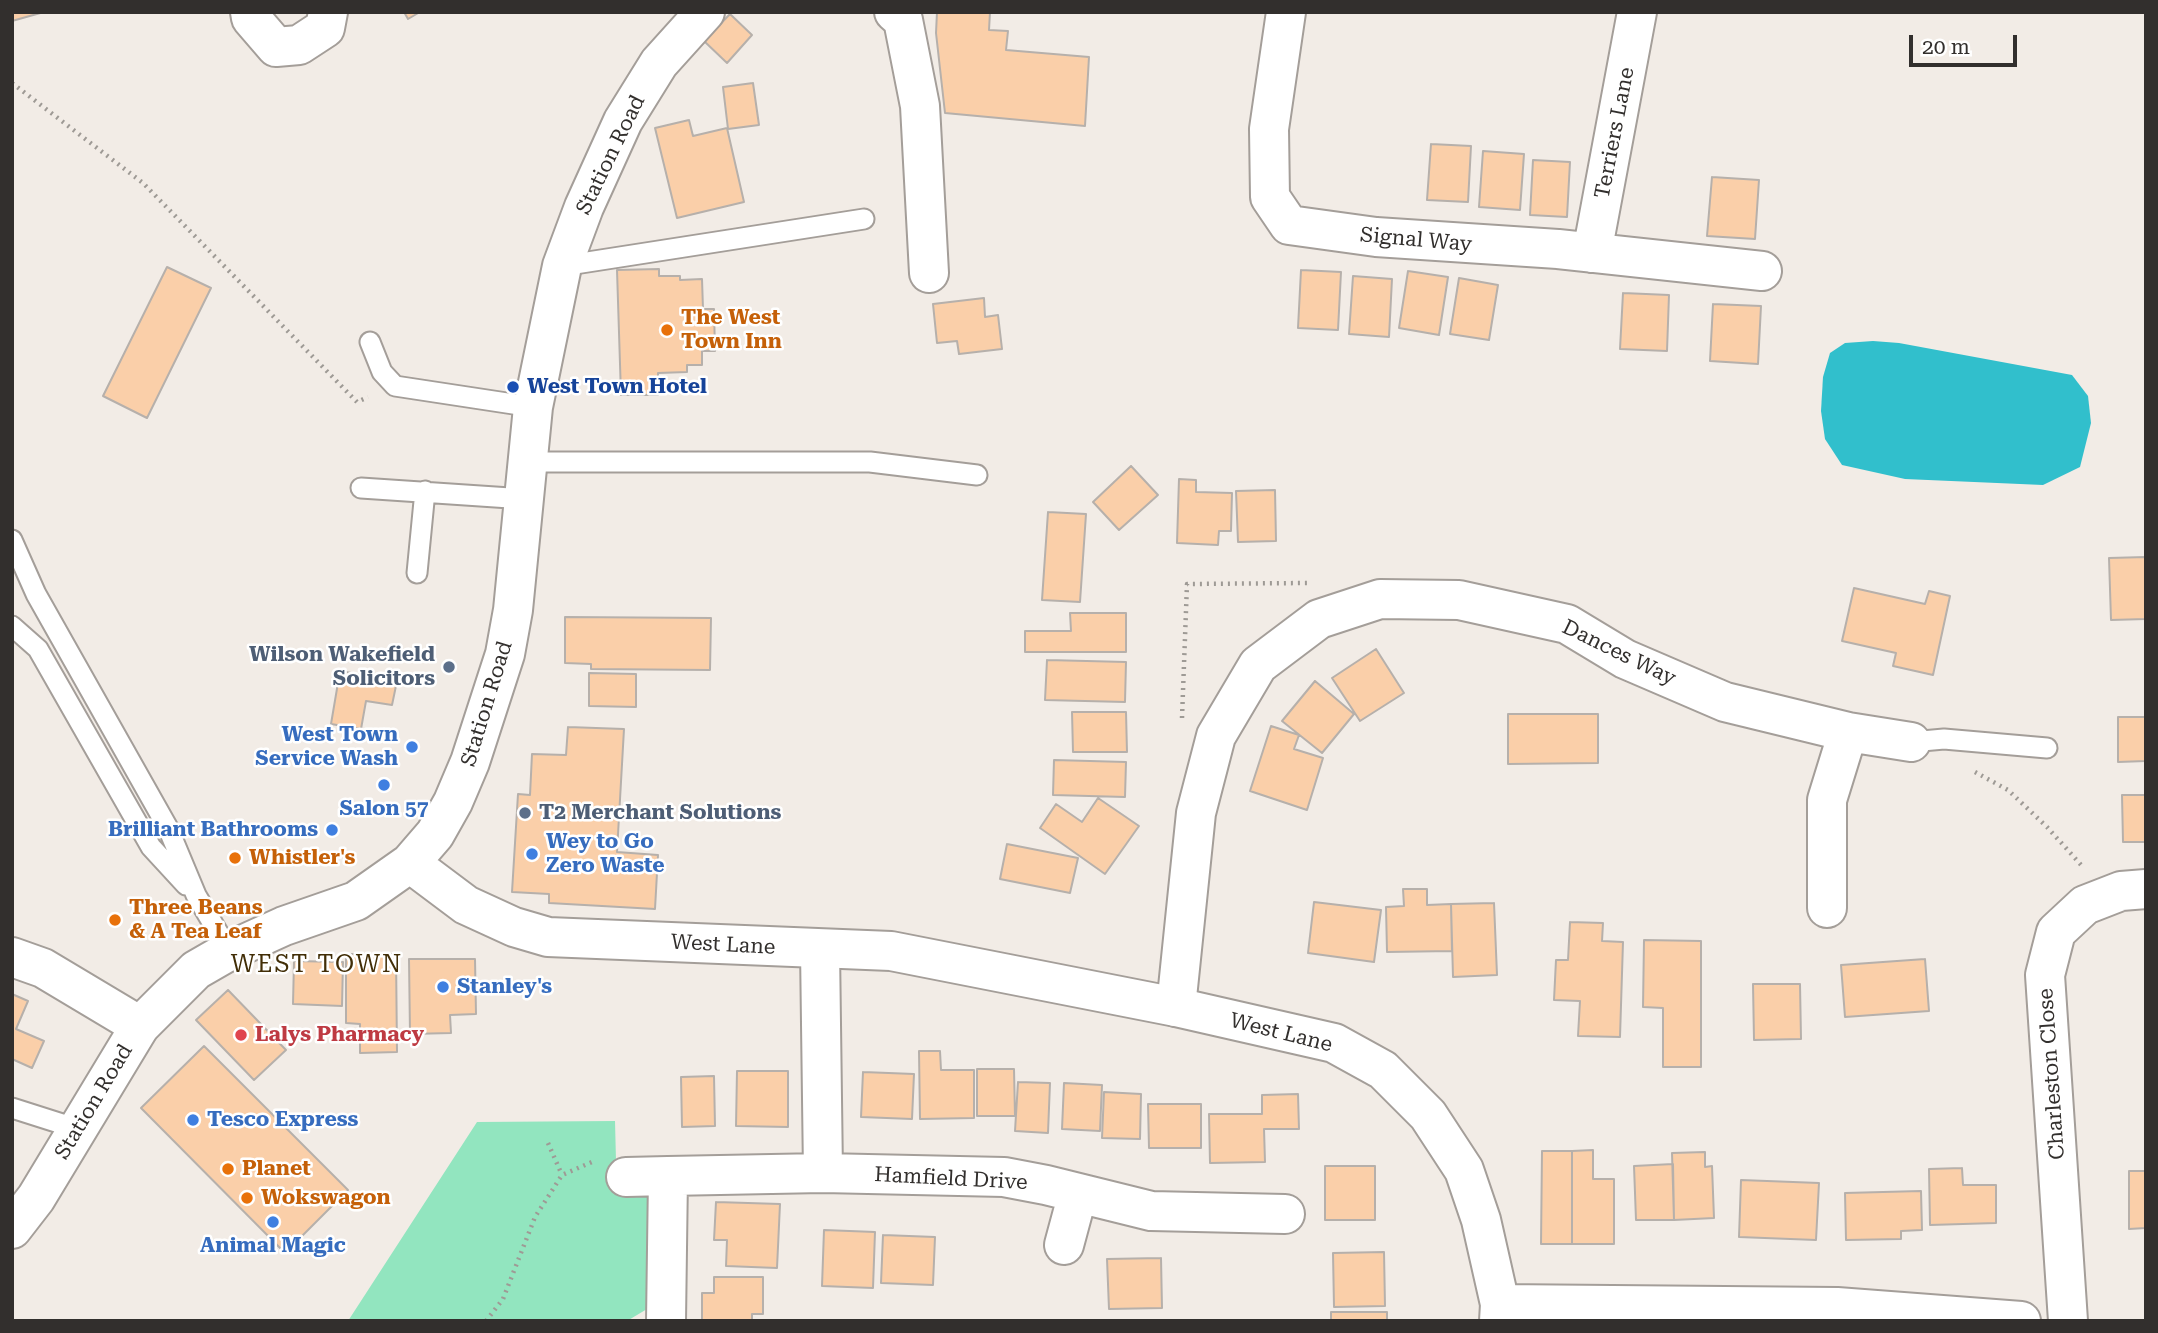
<!DOCTYPE html>
<style>
body{margin:0}
#map{position:relative;width:2158px;height:1333px;overflow:hidden;background:#f2ece6;font-family:"Roboto Serif",serif}
canvas{display:block}
.frame{position:absolute;inset:0;border:14px solid #322f2d;pointer-events:none}
.scale{position:absolute;left:1909px;top:35px;width:108px;height:32px;box-sizing:border-box;border:4px solid #322f2d;border-top:0;padding-left:9px;font-size:21px;line-height:24px;white-space:nowrap;color:#322f2d;-webkit-text-stroke:5px #fff;paint-order:stroke}
</style>
<div id="map">
<canvas width="2158" height="1333"></canvas>
<div class="frame"></div>
<div class="scale">20 m</div>
</div>
<script>
const context = document.querySelector('canvas').getContext('2d');
context.lineJoin = 'round';
function fillPath(path, color) {
  context.fillStyle = color;
  context.fill(path, 'evenodd');
}
function toPath(rows) {
  const path = new Path2D();
  for (const r of rows) {
    path.moveTo(r[0], r[1]);
    for (let i = 2; i < r.length; i += 2) path.lineTo(r[i], r[i + 1]);
  }
  return path;
}
function strokePath(path, color, width, dash) {
  context.strokeStyle = color;
  context.lineWidth = width;
  context.lineCap = dash ? 'butt' : 'round';
  context.setLineDash(dash || []);
  context.stroke(path);
}
function label(font, color, halo, rows, align = 'center') {
  context.font = font + ' "Roboto Serif",serif';
  context.lineWidth = 5;
  context.setLineDash([]);
  context.textBaseline = 'middle';
  context.strokeStyle = halo;
  context.fillStyle = color;
  for (const [text, x, y, turn = 0] of rows) {
    context.save();
    context.translate(x, y);
    context.rotate((+turn || 0) * Math.PI / 180);
    context.textAlign = isNaN(turn) ? turn : align;
    if (halo) context.strokeText(text, 0, 0);
    context.fillText(text, 0, 0);
    context.restore();
  }
}
fillPath(toPath([
 [615,1121,616,1161,652,1192,652,1306,627,1321,348,1321,477,1122]
]), '#92e5bf');
fillPath(toPath([
 [1873,341,1899,343,2072,375,2088,396,2091,423,2080,467,2043,485,1905,479,1842,465,1825,439,1821,411,1823,377,1830,353,1845,343]
]), '#31bfcc');
const building = toPath([
 [12,12,44,12,12,21,12,12],
 [404,12,420,12,408,19,404,12],
 [937,12,990,12,989,30,1008,31,1006,50,1089,57,1085,126,945,113,936,33,937,12],
 [730,14,752,35,727,63,704,41,730,14],
 [753,83,759,125,728,129,723,87,753,83],
 [689,120,693,136,727,128,744,202,677,218,655,128,689,120],
 [1431,144,1471,146,1468,202,1427,200,1431,144],
 [1483,151,1524,154,1520,210,1479,207,1483,151],
 [1533,160,1570,162,1567,217,1530,215,1533,160],
 [1712,177,1759,180,1755,239,1707,236,1712,177],
 [167,267,211,288,147,418,103,396,167,267],
 [659,269,659,276,680,276,680,280,702,279,703,309,714,309,715,351,702,351,702,365,687,365,687,372,658,373,658,395,621,395,617,270,659,269],
 [1301,270,1341,272,1338,330,1298,328,1301,270],
 [1408,271,1448,277,1439,335,1399,328,1408,271],
 [1353,276,1392,279,1389,337,1349,334,1353,276],
 [1459,278,1498,285,1489,340,1450,334,1459,278],
 [1623,293,1669,295,1667,351,1620,349,1623,293],
 [984,298,985,317,998,315,1002,349,959,354,957,341,937,343,933,304,984,298],
 [1713,304,1761,306,1758,364,1710,361,1713,304],
 [1131,466,1158,495,1119,530,1093,502,1131,466],
 [1179,479,1196,480,1196,492,1232,493,1231,531,1219,531,1218,545,1177,543,1179,479],
 [1275,490,1276,541,1238,542,1236,491,1275,490],
 [1048,512,1086,514,1080,602,1042,600,1048,512],
 [2146,557,2146,619,2111,620,2109,558,2146,557],
 [1854,588,1925,604,1929,591,1950,596,1933,675,1893,666,1896,653,1842,641,1854,588],
 [1070,613,1126,613,1126,652,1025,652,1025,631,1071,631,1070,613],
 [565,617,711,618,710,670,591,669,591,664,565,663,565,617],
 [1376,649,1404,693,1360,721,1332,678,1376,649],
 [1047,660,1126,662,1125,702,1045,700,1047,660],
 [340,671,397,681,392,705,366,701,361,729,331,724,340,671],
 [589,673,636,674,636,707,589,706,589,673],
 [1315,681,1354,714,1322,753,1282,721,1315,681],
 [1072,712,1126,712,1127,752,1073,752,1072,712],
 [1508,714,1598,714,1598,763,1508,764,1508,714],
 [2118,717,2146,717,2146,761,2118,762,2118,717],
 [1271,726,1299,735,1294,749,1323,758,1307,810,1250,791,1271,726],
 [568,727,624,729,617,852,658,855,655,909,549,903,549,894,512,892,518,794,530,795,532,754,566,755,568,727],
 [1054,760,1126,762,1125,797,1053,795,1054,760],
 [2122,795,2146,795,2146,842,2123,842,2122,795],
 [1098,798,1139,826,1105,874,1040,828,1056,804,1082,822,1098,798],
 [1007,844,1078,858,1070,893,1000,879,1007,844],
 [1403,889,1427,889,1427,905,1451,904,1452,951,1387,952,1386,907,1404,906,1403,889],
 [1314,902,1381,910,1374,962,1308,953,1314,902],
 [1494,903,1497,975,1453,977,1451,904,1494,903],
 [1570,922,1603,923,1602,941,1623,942,1620,1037,1578,1036,1580,1001,1554,1000,1556,960,1568,960,1570,922],
 [1644,940,1701,941,1701,1067,1663,1067,1663,1008,1643,1007,1644,940],
 [346,954,396,954,397,1052,360,1053,360,1024,346,1023,346,954],
 [409,959,475,959,476,1014,450,1015,451,1033,410,1034,409,959],
 [1925,959,1929,1011,1845,1017,1841,965,1925,959],
 [294,961,343,962,342,1006,293,1004,294,961],
 [1753,984,1800,984,1801,1039,1754,1040,1753,984],
 [228,990,286,1050,254,1080,196,1020,228,990],
 [12,994,28,1001,16,1029,44,1041,32,1068,12,1059,12,994],
 [204,1046,348,1190,285,1253,141,1108,204,1046],
 [919,1051,940,1051,941,1070,974,1070,974,1118,920,1119,919,1051],
 [977,1069,1014,1069,1015,1116,977,1116,977,1069],
 [737,1071,788,1071,788,1127,736,1126,737,1071],
 [863,1072,914,1074,912,1119,861,1117,863,1072],
 [714,1076,715,1126,682,1127,681,1077,714,1076],
 [1018,1082,1050,1083,1048,1133,1015,1131,1018,1082],
 [1064,1083,1102,1085,1100,1131,1062,1129,1064,1083],
 [1104,1092,1141,1094,1140,1139,1102,1138,1104,1092],
 [1298,1094,1299,1129,1264,1129,1265,1162,1210,1163,1209,1114,1262,1114,1262,1095,1298,1094],
 [1148,1104,1201,1104,1201,1148,1149,1148,1148,1104],
 [1593,1150,1593,1179,1614,1179,1614,1244,1572,1244,1572,1151,1593,1150],
 [1542,1151,1572,1151,1572,1244,1541,1244,1542,1151],
 [1705,1152,1705,1167,1712,1166,1714,1218,1674,1220,1672,1153,1705,1152],
 [1673,1164,1674,1220,1636,1220,1634,1166,1673,1164],
 [1325,1166,1375,1166,1375,1220,1325,1220,1325,1166],
 [1962,1168,1963,1185,1996,1185,1996,1223,1930,1225,1929,1169,1962,1168],
 [2129,1171,2146,1171,2146,1228,2129,1229,2129,1171],
 [1741,1180,1819,1183,1816,1240,1739,1237,1741,1180],
 [1921,1191,1922,1230,1901,1231,1901,1239,1846,1240,1845,1193,1921,1191],
 [716,1202,780,1204,777,1268,726,1266,727,1240,714,1240,716,1202],
 [824,1230,875,1232,873,1288,822,1286,824,1230],
 [883,1235,935,1237,933,1285,881,1283,883,1235],
 [1384,1252,1385,1306,1334,1307,1333,1253,1384,1252],
 [1161,1258,1162,1308,1109,1309,1107,1259,1161,1258],
 [714,1277,763,1277,763,1314,752,1314,752,1321,702,1321,702,1293,714,1293,714,1277],
 [1331,1312,1387,1312,1387,1321,1331,1321,1331,1312]
]);
fillPath(building, '#facfa9');
strokePath(building, '#b6b0ab', 2);
const lane = toPath([
 [562,266,864,219],
 [370,342,382,372,395,386,533,407],
 [528,462,870,462,977,475],
 [361,488,525,499],
 [12,540,36,594,168,828,196,895,229,951],
 [417,573,425,491],
 [12,626,38,649,151,847,186,885],
 [1911,742,1944,739,2047,748],
 [12,1108,78,1129]
]);
const street = toPath([
 [250,12,251,18,276,47,299,45,325,28,328,12],
 [894,12,903,20,920,106,929,273],
 [1286,12,1269,129,1270,197,1289,225,1376,237,1558,249,1762,271],
 [1592,253,1637,12],
 [1848,732,1911,742],
 [820,949,823,1173],
 [12,957,43,968,140,1026],
 [1176,1007,1196,813,1216,736,1258,665,1319,619,1380,599,1459,600,1567,624,1625,659,1725,702,1848,732,1827,800,1827,908],
 [626,1177,668,1176],
 [1064,1245,1078,1193],
 [666,1321,668,1176,823,1173,1004,1177,1046,1185,1151,1211,1285,1214],
 [2068,1321,2045,975,2056,932,2085,905,2121,891,2146,889]
]);
const secondary = toPath([
 [410,863,466,905,514,927,548,937,891,951,1176,1007,1334,1043,1383,1070,1428,1115,1464,1170,1481,1220,1500,1304,1499,1321],
 [12,1229,36,1198,140,1026,196,970,229,951,284,926,356,901,410,863,435,834,453,802,470,762,505,654,513,610,533,407,562,266,584,207,623,121,659,63,705,12],
 [1500,1304,1837,1307,2021,1321]
]);
strokePath(lane, '#a49e99', 23);
strokePath(street, '#a49e99', 42);
strokePath(secondary, '#a49e99', 42);
strokePath(toPath([
 [12,83,143,183,357,402,368,397],
 [1182,718,1187,584,1307,583],
 [1975,772,2008,790,2047,827,2083,867],
 [548,1143,562,1175],
 [486,1321,503,1299,535,1217,562,1175,592,1162]
]), '#9e9a95', 4.5, [2, 5]);
strokePath(lane, '#fff', 19);
strokePath(street, '#fff', 38);
strokePath(secondary, '#fff', 38);
for (const [x, y, r, color] of [
 [667,330,7,"#e8710a"],
 [513,387,7,"#1a4fb4"],
 [449,667,7,"#5c6f8a"],
 [412,747,7,"#3f7fe0"],
 [384,785,7,"#3f7fe0"],
 [525,813,7,"#5c6f8a"],
 [332,830,7,"#3f7fe0"],
 [532,854,7,"#3f7fe0"],
 [235,858,7,"#e8710a"],
 [115,920,7,"#e8710a"],
 [443,987,7,"#3f7fe0"],
 [241,1035,7,"#e0444e"],
 [193,1120,7,"#3f7fe0"],
 [228,1169,7,"#e8710a"],
 [247,1198,7,"#e8710a"],
 [273,1222,7,"#3f7fe0"]
]) {
  const dot = new Path2D();
  dot.arc(x, y, r, 0, 2 * Math.PI);
  context.fillStyle = color;
  context.fill(dot);
  strokePath(dot, '#fff', 2.5);
}
label('21px', '#322f2d', '#fff', [
 ["Terriers Lane",1615,133,-79],
 ["Station Road",611,155,-64],
 ["Signal Way",1416,240,5],
 ["Dances Way",1619,653,26],
 ["Station Road",487,704,-73],
 ["West Lane",723,945,3],
 ["West Lane",1281,1033,14],
 ["Charleston Close",2052,1074,-94],
 ["Station Road",94,1102,-59],
 ["Hamfield Drive",951,1179,3]
]);
label('bold 21px', '#c56008', '#fff', [
 ["The West",681,318],
 ["Town Inn",681,342],
 ["Whistler's",249,858],
 ["Three Beans",129,908],
 ["& A Tea Leaf",129,932],
 ["Planet",242,1169],
 ["Wokswagon",261,1198]
], 'left');
label('bold 21px', '#164399', '#fff', [
 ["West Town Hotel",527,387]
], 'left');
label('bold 21px', '#4e5e75', '#fff', [
 ["Wilson Wakefield",435,655],
 ["Solicitors",435,679],
 ["T2 Merchant Solutions",539,813,"left"]
], 'right');
label('bold 21px', '#366cbe', '#fff', [
 ["West Town",398,735,"right"],
 ["Service Wash",398,759,"right"],
 ["Salon 57",384,809,"center"],
 ["Brilliant Bathrooms",318,830,"right"],
 ["Wey to Go",546,842],
 ["Zero Waste",546,866],
 ["Stanley's",457,987],
 ["Tesco Express",207,1120],
 ["Animal Magic",273,1246,"center"]
], 'left');
label('bold 21px', '#be3a42', '#fff', [
 ["Lalys Pharmacy",255,1035]
], 'left');
context.letterSpacing = '2px';
label('24px', '#422e07', '#fff', [
 ["WEST TOWN",317,965]
]);
context.letterSpacing = '0px';
</script>
